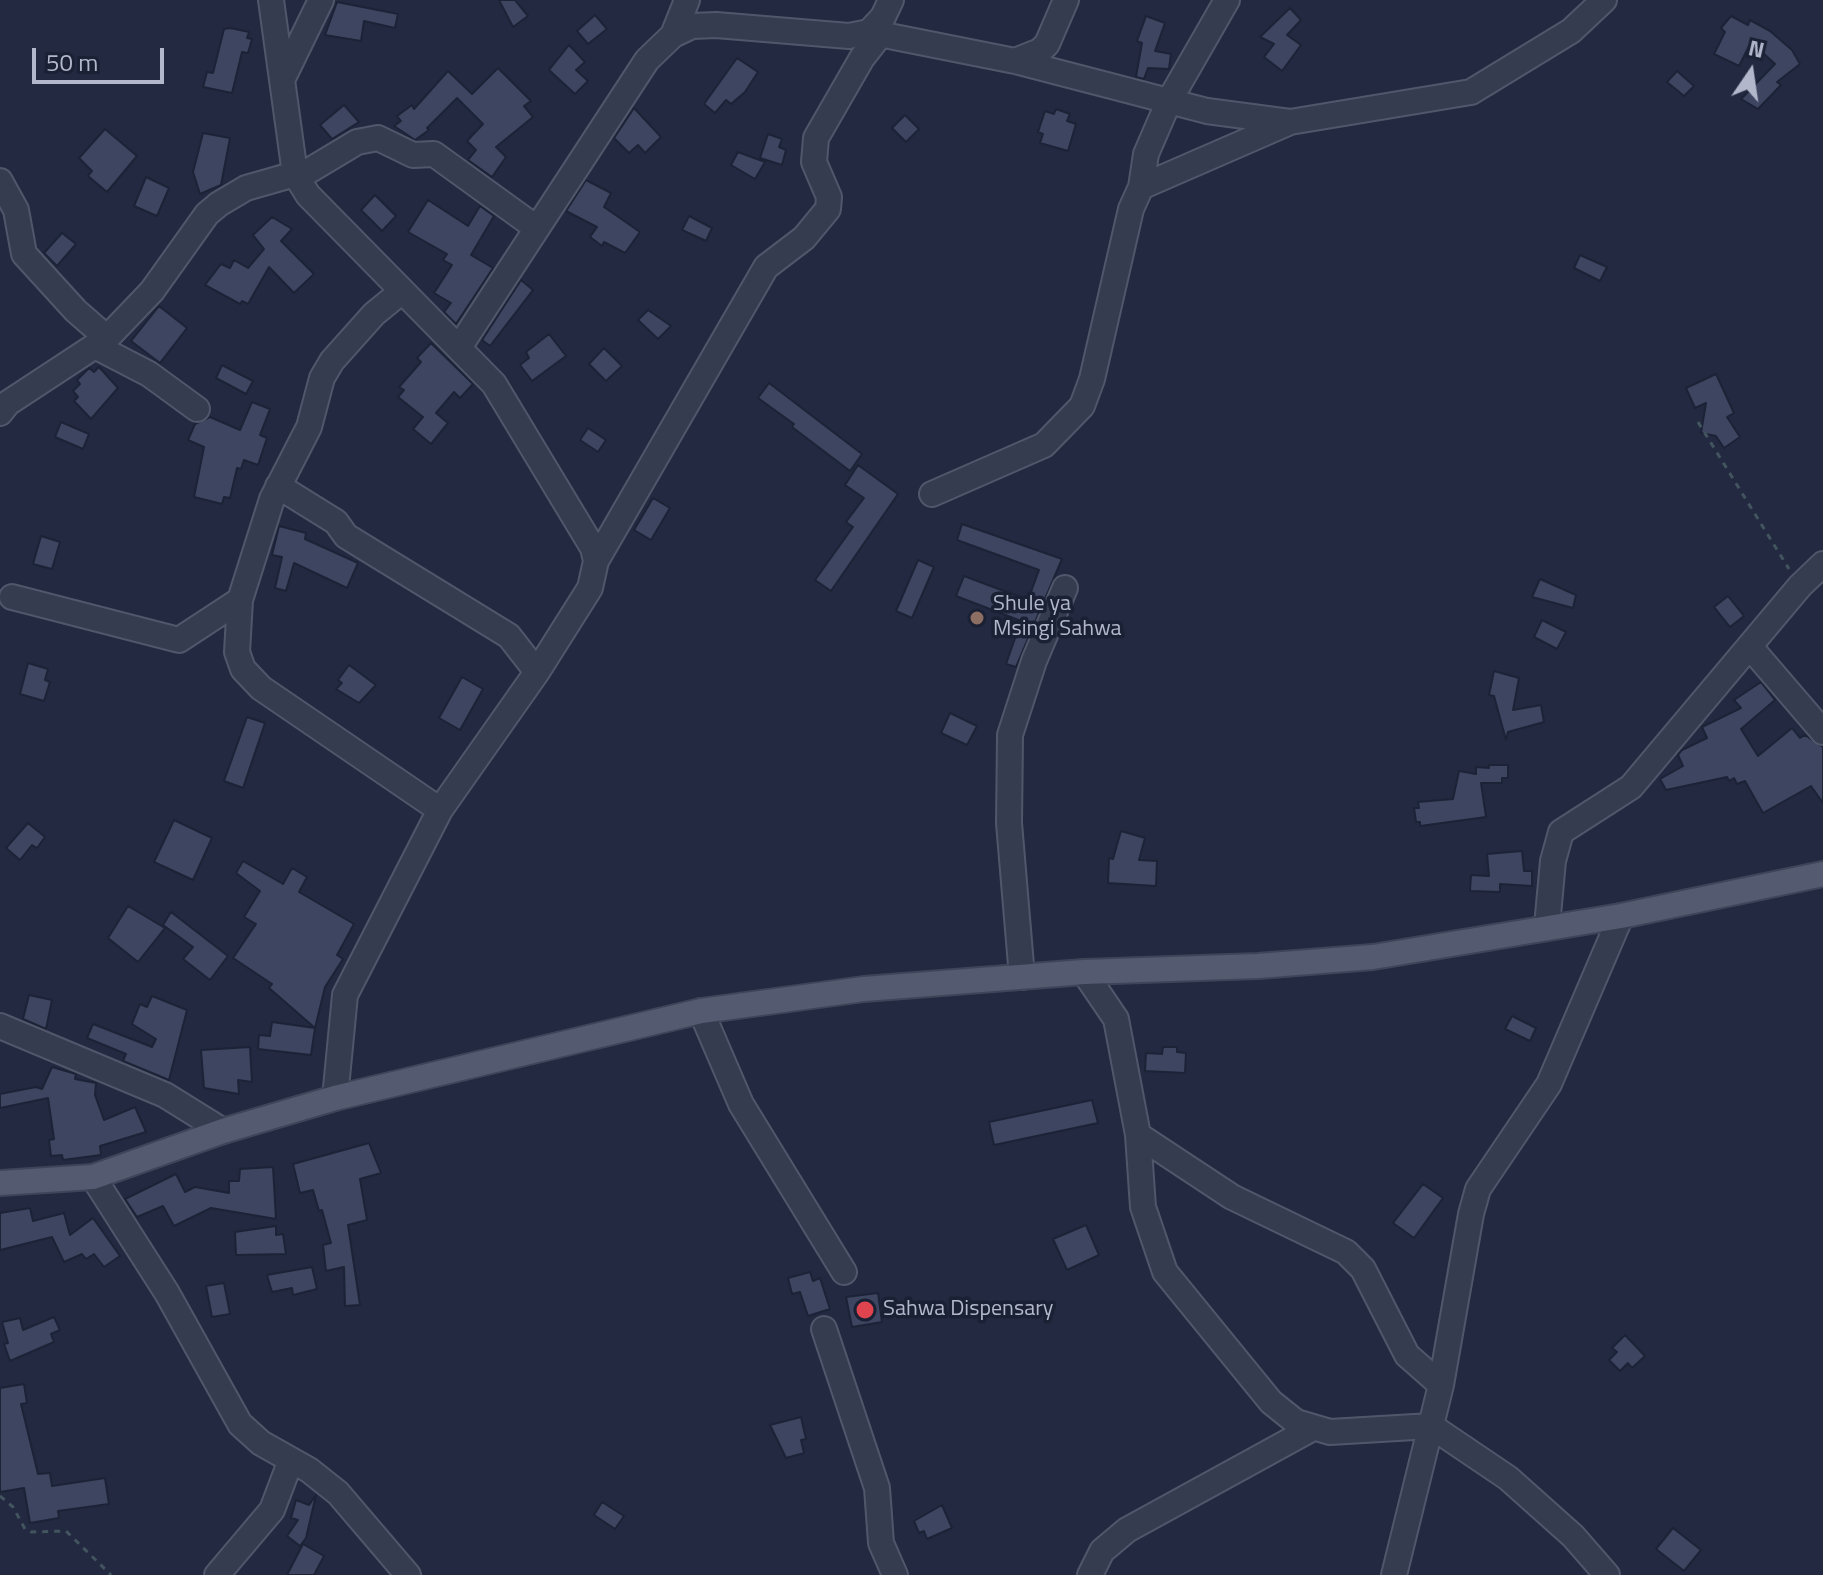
<!DOCTYPE html>
<style>
body{margin:0}
#map{position:relative;width:1823px;height:1575px;overflow:hidden;background:#222940;font-family:"Titillium Web",sans-serif}
canvas{display:block}
.north{position:absolute;left:1711px;top:32px;width:80px;height:80px;-webkit-text-stroke:6px #1b2135;paint-order:stroke;rotate:13deg;font-size:22px;font-weight:700;line-height:32px;text-align:center;color:#b2b7cb}
.north::after{content:'';display:block;margin:auto;width:28px;height:36px;background:#b2b7cb;clip-path:polygon(50% 0,100% 100%,50% 72%,0 100%)}
.scale{position:absolute;left:32px;top:48px;width:132px;height:36px;box-sizing:border-box;border:4px solid #b2b7cb;border-top:0;padding-left:10px;font-size:24px;line-height:28px;white-space:nowrap;color:#b2b7cb;-webkit-text-stroke:6px #1b2135;paint-order:stroke}
</style>
<div id="map">
<canvas width="1823" height="1575"></canvas>
<div class="north">N</div>
<div class="scale">50 m</div>
</div>
<script>
const context = document.querySelector('canvas').getContext('2d');
context.lineJoin = 'round';
function fillPath(path, color) {
  context.fillStyle = color;
  context.fill(path, 'evenodd');
}
function toPath(rows) {
  const path = new Path2D();
  for (const r of rows) {
    path.moveTo(r[0], r[1]);
    for (let i = 2; i < r.length; i += 2) path.lineTo(r[i], r[i + 1]);
  }
  return path;
}
function strokePath(path, color, width, dash) {
  context.strokeStyle = color;
  context.lineWidth = width;
  context.lineCap = dash ? 'butt' : 'round';
  context.setLineDash(dash || []);
  context.stroke(path);
}
function label(font, color, halo, rows, align = 'center') {
  context.font = font + ' "Titillium Web",sans-serif';
  context.lineWidth = 7;
  context.setLineDash([]);
  context.textBaseline = 'middle';
  context.strokeStyle = halo;
  context.fillStyle = color;
  for (const [text, x, y, turn = 0] of rows) {
    context.save();
    context.translate(x, y);
    context.rotate((+turn || 0) * Math.PI / 180);
    context.textAlign = isNaN(turn) ? turn : align;
    if (halo) context.strokeText(text, 0, 0);
    context.fillText(text, 0, 0);
    context.restore();
  }
}
const building = toPath([
 [499,0,515,0,528,16,513,27,499,0],
 [337,2,398,14,395,28,364,21,361,41,325,35,337,2],
 [1290,8,1301,20,1287,35,1301,45,1282,71,1264,57,1274,44,1260,37,1290,8],
 [595,15,607,29,588,44,577,31,595,15],
 [1146,16,1165,23,1155,51,1171,54,1169,69,1148,68,1144,79,1136,77,1142,43,1137,41,1146,16],
 [1731,16,1748,25,1750,20,1770,31,1792,50,1800,64,1777,82,1781,85,1758,109,1741,99,1775,64,1751,42,1739,66,1714,54,1725,32,1721,28,1731,16],
 [230,28,249,32,247,38,252,39,248,53,242,52,232,93,203,87,207,72,213,73,224,29,230,28],
 [569,45,585,62,576,70,588,81,575,94,549,70,569,45],
 [737,58,758,72,745,92,731,104,726,100,715,113,704,104,737,58],
 [498,68,531,101,524,106,533,117,496,147,506,157,492,177,468,160,476,150,467,141,483,124,457,98,427,128,429,130,415,140,394,126,401,121,397,116,412,105,414,109,448,71,472,94,498,68],
 [1677,71,1694,86,1684,96,1667,82,1677,71],
 [344,105,359,122,332,139,320,125,344,105],
 [634,108,661,137,645,153,638,145,629,153,614,138,634,108],
 [1056,109,1070,114,1067,121,1076,124,1068,151,1040,143,1043,134,1038,132,1045,111,1054,114,1056,109],
 [905,115,919,129,906,142,892,128,905,115],
 [105,129,137,156,107,192,88,176,92,171,79,158,105,129],
 [203,133,230,138,221,185,200,194,193,172,203,133],
 [768,134,782,139,779,147,786,150,782,165,760,158,768,134],
 [738,152,765,162,755,179,731,165,738,152],
 [146,177,169,188,157,216,134,206,146,177],
 [586,180,611,193,604,207,640,232,625,253,604,242,602,246,590,237,597,227,566,211,586,180],
 [375,195,396,216,382,231,361,210,375,195],
 [428,200,468,226,480,206,494,216,471,255,493,268,456,324,444,312,451,303,434,293,452,265,443,260,447,254,408,232,428,200],
 [689,216,712,228,706,241,682,230,689,216],
 [272,217,292,229,281,241,314,274,294,293,269,267,248,304,242,301,240,304,205,285,221,264,230,268,234,260,248,268,264,249,253,235,272,217],
 [62,233,76,244,57,266,44,253,62,233],
 [1580,255,1607,267,1600,281,1574,268,1580,255],
 [521,280,533,290,490,346,482,340,521,280],
 [159,306,187,328,160,363,131,341,159,306],
 [648,310,671,326,658,339,638,320,648,310],
 [549,334,566,356,532,381,520,365,529,358,526,352,549,334],
 [431,343,473,384,460,398,454,392,436,413,448,423,431,444,413,429,423,417,398,397,404,390,399,387,421,362,417,358,431,343],
 [604,348,622,366,606,381,589,364,604,348],
 [222,365,253,381,246,394,216,378,222,365],
 [99,367,118,388,91,419,74,401,78,397,73,391,80,384,77,380,89,368,94,372,99,367],
 [1716,374,1734,413,1727,417,1740,437,1724,448,1716,436,1701,433,1706,403,1695,408,1686,388,1716,374],
 [769,383,862,454,850,471,792,427,794,424,758,398,769,383],
 [252,402,270,409,260,435,267,438,258,465,244,460,241,469,237,468,230,498,224,497,222,504,194,497,204,447,188,440,195,424,210,417,240,430,252,402],
 [61,422,89,434,83,449,55,437,61,422],
 [588,428,606,440,598,452,580,440,588,428],
 [858,465,898,494,831,591,815,580,853,527,846,522,864,498,845,485,858,465],
 [653,498,670,508,651,540,634,530,653,498],
 [962,524,1062,559,1016,667,1006,664,1021,621,956,596,964,576,1028,600,1039,570,957,540,962,524],
 [279,526,306,533,305,539,358,563,347,588,294,563,286,591,275,588,282,557,272,555,279,526],
 [41,536,60,542,52,569,33,564,41,536],
 [918,560,934,567,912,618,896,611,918,560],
 [1540,579,1576,595,1573,608,1532,597,1540,579],
 [1728,596,1744,616,1730,627,1714,607,1728,596],
 [1542,620,1566,632,1557,649,1534,637,1542,620],
 [28,663,48,669,45,680,50,682,44,701,20,694,28,663],
 [349,665,376,685,359,703,336,689,342,683,338,680,349,665],
 [1494,671,1519,678,1513,710,1541,705,1544,722,1508,732,1506,740,1494,696,1489,695,1494,671],
 [462,677,483,689,460,730,439,718,462,677],
 [1761,682,1775,700,1741,729,1758,756,1792,728,1800,738,1805,735,1823,747,1823,803,1811,786,1763,813,1745,781,1737,784,1734,778,1729,781,1727,777,1666,790,1660,779,1683,766,1678,755,1682,750,1707,738,1702,727,1741,708,1734,700,1761,682],
 [950,713,977,726,967,745,941,733,950,713],
 [247,717,265,723,243,788,224,781,247,717],
 [1489,765,1508,765,1508,778,1502,778,1502,783,1481,783,1486,817,1420,826,1420,822,1416,822,1414,808,1419,808,1418,802,1453,799,1459,771,1476,774,1476,767,1489,768,1489,765],
 [174,820,212,838,193,880,154,862,174,820],
 [28,823,45,837,37,848,32,845,20,860,6,848,28,823],
 [1121,831,1145,838,1139,860,1157,861,1156,886,1108,883,1109,858,1113,859,1121,831],
 [1522,851,1524,871,1532,871,1532,886,1500,884,1500,892,1470,891,1471,875,1489,876,1487,854,1522,851],
 [243,861,283,884,292,868,307,877,299,892,354,924,337,955,343,959,325,987,315,1028,269,988,272,984,233,958,256,924,244,917,260,891,236,873,243,861],
 [128,906,165,928,138,962,108,938,128,906],
 [171,912,228,956,210,980,183,959,193,947,163,925,171,912],
 [29,995,52,1000,46,1029,23,1019,29,995],
 [152,996,187,1010,169,1080,123,1061,126,1054,87,1038,93,1024,152,1047,156,1039,132,1024,140,1004,147,1007,152,996],
 [1512,1016,1536,1028,1530,1041,1505,1029,1512,1016],
 [272,1022,315,1028,311,1055,258,1049,259,1035,270,1036,272,1022],
 [250,1047,252,1082,238,1080,239,1094,204,1088,201,1050,250,1047],
 [1163,1047,1177,1047,1177,1052,1186,1053,1185,1073,1145,1071,1146,1053,1162,1054,1163,1047],
 [52,1067,76,1074,75,1079,96,1083,95,1095,104,1120,135,1107,146,1132,100,1146,101,1155,63,1160,62,1155,51,1156,49,1140,54,1139,48,1098,0,1108,0,1094,36,1087,42,1089,52,1067],
 [1092,1100,1098,1123,994,1145,989,1122,1092,1100],
 [369,1143,381,1173,360,1179,367,1220,348,1225,360,1305,345,1306,344,1267,326,1271,323,1245,331,1243,322,1210,319,1211,313,1190,300,1193,293,1164,369,1143],
 [273,1167,276,1219,211,1208,174,1226,163,1206,137,1217,125,1199,176,1174,185,1192,195,1187,229,1193,229,1181,239,1181,240,1169,273,1167],
 [1423,1184,1443,1198,1414,1238,1393,1223,1423,1184],
 [30,1208,33,1221,64,1213,70,1235,93,1218,120,1256,104,1267,94,1254,86,1259,82,1254,64,1262,52,1237,0,1250,0,1213,30,1208],
 [1086,1225,1099,1255,1067,1270,1053,1239,1086,1225],
 [276,1226,276,1235,283,1234,286,1254,236,1255,235,1232,276,1226],
 [312,1267,317,1289,293,1295,292,1288,272,1292,267,1275,312,1267],
 [810,1272,813,1281,820,1278,830,1309,808,1316,800,1292,792,1294,788,1278,810,1272],
 [224,1283,230,1314,212,1317,206,1286,224,1283],
 [878,1293,882,1322,852,1327,846,1297,878,1293],
 [54,1317,60,1330,51,1334,54,1342,10,1361,4,1344,8,1343,2,1322,20,1318,23,1330,54,1317],
 [1625,1335,1645,1356,1632,1368,1628,1363,1620,1371,1609,1360,1617,1352,1612,1348,1625,1335],
 [24,1384,27,1403,21,1404,38,1474,50,1473,52,1486,105,1478,109,1504,58,1511,59,1518,30,1523,24,1488,0,1492,0,1388,24,1384],
 [801,1417,806,1439,801,1440,804,1453,786,1458,770,1425,801,1417],
 [316,1495,306,1538,300,1546,287,1536,298,1520,291,1518,296,1500,309,1505,316,1495],
 [602,1502,624,1516,615,1529,594,1515,602,1502],
 [942,1505,952,1528,927,1539,924,1531,919,1533,914,1521,942,1505],
 [1673,1528,1701,1550,1684,1571,1656,1549,1673,1528],
 [303,1544,324,1556,314,1575,287,1575,303,1544]
]);
fillPath(building, '#3d4561');
strokePath(building, '#1d2337', 2);
const minor = toPath([
 [271,0,295,174,308,195,494,384,593,548,596,561,590,588,537,672,440,810,345,995,335,1098],
 [869,32,1015,61,1207,111,1290,122,1471,92,1571,31,1604,0],
 [673,35,687,0],
 [1015,61,1040,51,1047,44,1066,0],
 [283,78,321,0],
 [297,178,357,142,378,138,413,155,434,154,535,227],
 [0,181,16,210,24,254,76,311,107,338],
 [1141,187,1146,154,1169,101,1227,0],
 [401,292,374,314,332,361,322,378,309,427,272,499,240,600,237,652,243,669,261,688,440,810],
 [95,346,149,374,197,409],
 [460,346,647,60,673,35,692,26,716,25,849,36,869,32,883,17,891,0],
 [0,413,8,403,107,338,152,291,207,214,219,204,246,188,295,174],
 [278,486,336,522,346,536,509,636,537,672],
 [932,494,1044,445,1082,406,1092,379,1131,209,1141,187,1288,123],
 [596,561,766,267,804,238,828,209,829,197,814,162,816,138,862,58,880,35],
 [12,597,179,640,240,600],
 [1751,648,1823,732],
 [1547,926,1553,861,1561,832,1631,787,1800,586,1823,564],
 [1084,972,1116,1019,1138,1135,1143,1207,1165,1272,1271,1402,1296,1422,1330,1432,1431,1426,1508,1478,1573,1536,1607,1575],
 [1022,977,1009,823,1010,735,1034,661,1065,588],
 [701,1011,741,1104,844,1272],
 [0,1026,165,1095,223,1131],
 [1138,1135,1232,1197,1346,1252,1363,1269,1407,1355,1441,1385],
 [93,1177,167,1293,240,1424,261,1443,309,1470,338,1493,408,1575],
 [824,1329,877,1488,881,1543,895,1575],
 [217,1575,272,1510,291,1460],
 [1090,1575,1102,1551,1127,1530,1313,1428],
 [1394,1575,1441,1385,1471,1214,1478,1189,1549,1084,1621,916]
]);
const major = toPath([
 [0,1183,93,1177,223,1131,335,1098,701,1011,864,989,1084,972,1258,966,1373,957,1621,916,1823,874]
]);
strokePath(minor, '#51576b', 28);
strokePath(major, '#3f4559', 28);
strokePath(toPath([
 [1698,422,1789,569],
 [0,1496,13,1507,25,1529,31,1532,66,1531,111,1575]
]), '#42555e', 3, [6, 6]);
strokePath(minor, '#363c50', 24);
strokePath(major, '#545a70', 24);
for (const [x, y, r, color] of [
 [977,618,8,"#8d6e63"],
 [865,1310,10,"#e0444e"]
]) {
  const dot = new Path2D();
  dot.arc(x, y, r, 0, 2 * Math.PI);
  context.fillStyle = color;
  context.fill(dot);
  strokePath(dot, '#1b2135', 3);
}
label('22px', '#b2b7cb', '#1b2135', [
 ["Shule ya",993,605],
 ["Msingi Sahwa",993,630],
 ["Sahwa Dispensary",883,1310]
], 'left');
</script>
